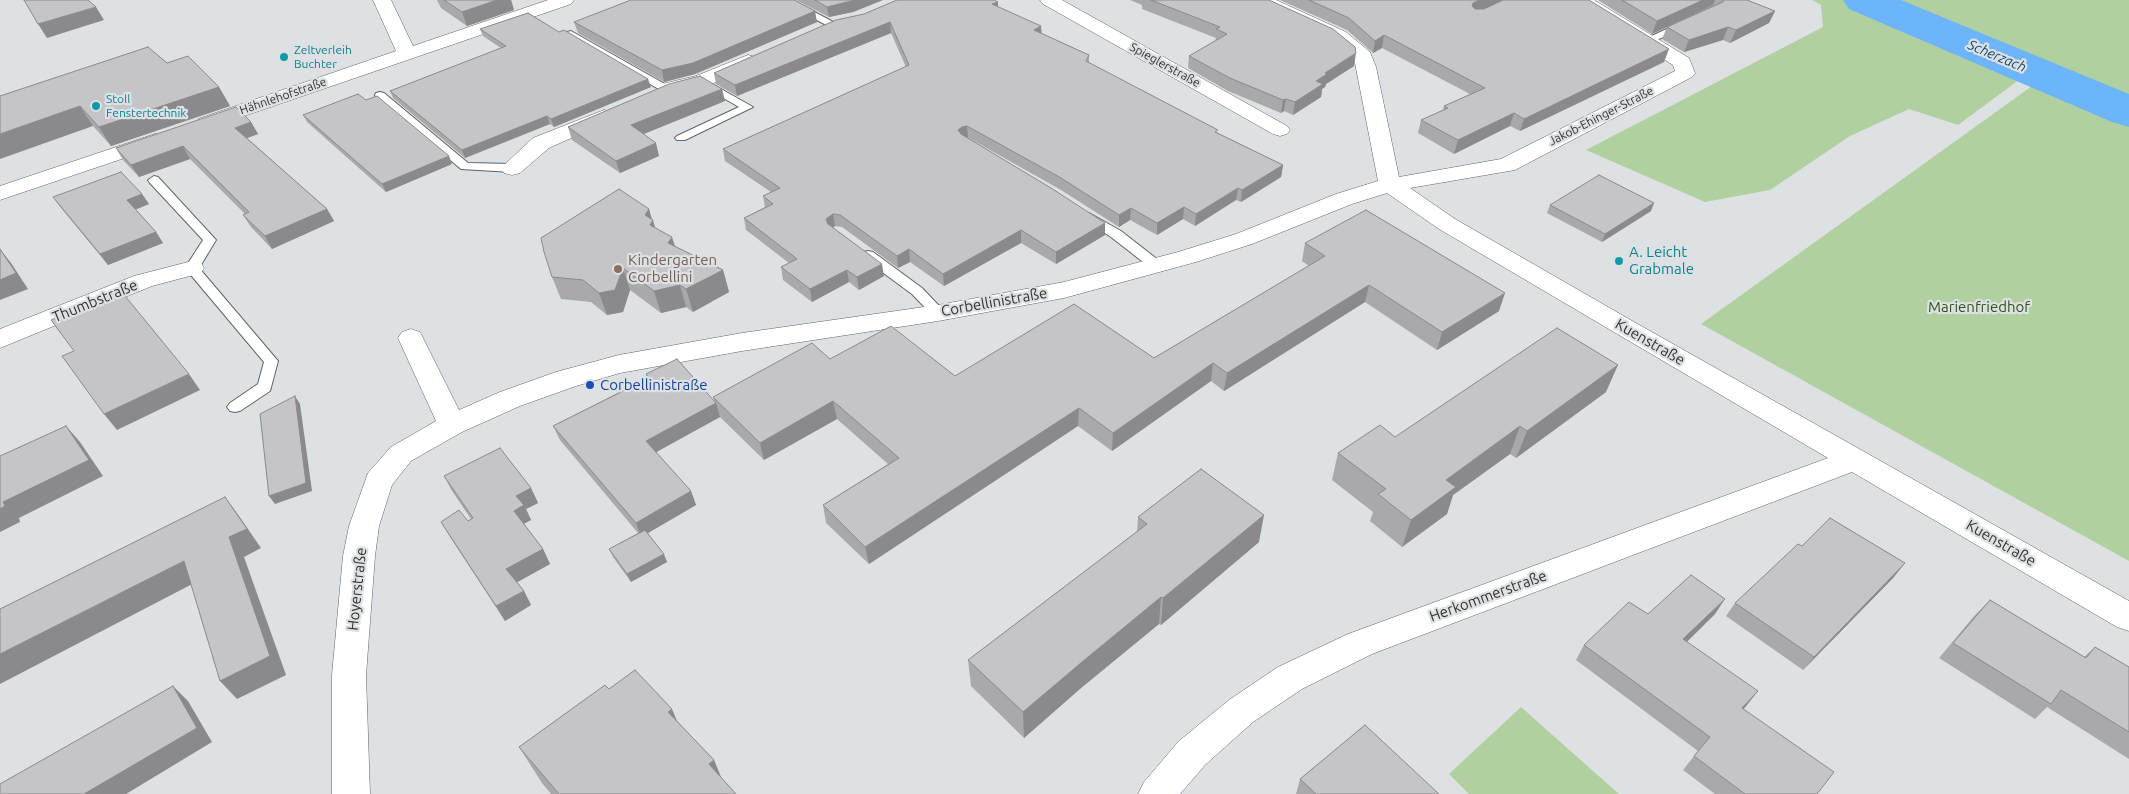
<!DOCTYPE html>
<meta charset="utf-8">
<style>
body{margin:0}
canvas{display:block;background:#dde1e3}
</style>
<canvas width="2129" height="794"></canvas>
<script>
const context = document.querySelector('canvas').getContext('2d');
context.lineJoin = 'round';
function fillPath(path, color) {
  context.fillStyle = color;
  context.fill(path, 'evenodd');
}
function toPath(rows) {
  const path = new Path2D();
  for (const r of rows) {
    path.moveTo(r[0], r[1]);
    for (let i = 2; i < r.length; i += 2) path.lineTo(r[i], r[i + 1]);
  }
  return path;
}
function strokePath(path, color, width, dash) {
  context.strokeStyle = color;
  context.lineWidth = width;
  context.lineCap = dash ? 'butt' : 'round';
  context.setLineDash(dash || []);
  context.stroke(path);
}
function label(font, color, halo, rows, align = 'center') {
  context.font = font + ' Ubuntu,sans-serif';
  context.lineWidth = 4.5;
  context.setLineDash([]);
  context.textBaseline = 'middle';
  context.strokeStyle = halo;
  context.fillStyle = color;
  for (const [text, x, y, turn = 0] of rows) {
    context.save();
    context.translate(x, y);
    context.rotate((+turn || 0) * Math.PI / 180);
    context.textAlign = isNaN(turn) ? turn : align;
    if (halo) context.strokeText(text, 0, 0);
    context.fillText(text, 0, 0);
    context.restore();
  }
}
fillPath(toPath([
 [1812,0,1862,0,2031,71,1958,125,1909,109,1850,136,1770,190,1705,202,1586,150,1823,27,1821,5],
 [1885,0,2129,0,2129,99,1920,14],
 [2032,86,2129,124,2129,561,1701,324],
 [1521,707,1619,794,1469,794,1449,774]
]), '#b0d09f');
fillPath(toPath([
 [1843,0,1901,0,2129,94,2129,127,2112,122,1849,9,1843,0]
]), '#6db5fa');
const lane = toPath([
 [779,0,792,0,837,24,832,27,828,26,779,0],
 [1684,21,1688,22,1688,26,1652,42,1644,42,1643,40,1684,21],
 [571,31,670,87,671,89,666,92,662,91,567,36,567,32,571,31],
 [705,80,753,107,685,140,677,140,675,138,677,136,739,107,701,85,700,83,701,81,705,80],
 [380,92,384,93,468,163,512,164,518,168,512,172,461,169,376,97,375,95,376,93,380,92],
 [154,176,158,177,216,240,199,268,278,361,270,391,240,411,235,412,230,411,227,407,230,403,258,384,264,362,185,268,203,240,150,183,148,180,154,176],
 [1089,213,1121,231,1162,263,1164,266,1162,269,1152,269,1111,237,1085,220,1083,217,1085,214,1089,213],
 [868,251,873,252,922,288,943,310,945,313,943,316,933,316,912,294,863,258,861,255,863,252,868,251]
]);
const street = toPath([
 [373,0,391,0,413,46,548,0,574,0,571,4,212,127,205,129,198,127,195,123,198,119,396,51,373,0],
 [1040,0,1062,0,1287,126,1290,130,1287,134,1280,136,1273,134,1043,4,1040,0],
 [1252,0,1276,0,1346,32,1370,52,1376,67,1399,177,1501,159,1675,71,1673,65,1576,4,1573,0,1594,0,1689,58,1695,73,1692,77,1515,170,1410,188,1455,219,1634,322,2129,601,2129,631,2117,627,1852,472,1372,654,1302,689,1253,722,1205,765,1180,794,1138,794,1144,782,1179,741,1229,700,1278,667,1348,634,1828,458,1439,229,1387,193,1352,204,1252,244,1196,262,1064,298,938,321,742,351,620,373,576,386,520,406,462,432,411,461,392,485,379,526,375,556,366,675,370,794,332,794,332,675,343,556,349,526,368,473,391,447,436,421,398,338,402,332,411,329,420,332,459,410,500,392,556,372,619,355,742,333,938,305,1064,282,1178,252,1236,234,1336,194,1378,181,1354,58,1332,40,1255,4,1252,0],
 [748,55,755,57,758,61,755,65,709,85,669,94,662,92,659,88,662,84,696,76,748,55],
 [604,110,611,112,614,116,611,120,549,148,520,173,512,175,504,173,501,168,533,138,604,110],
 [155,134,163,135,166,140,163,145,0,200,0,186,155,134],
 [192,261,201,263,204,268,201,273,152,286,0,348,0,329,134,276,192,261]
]);
strokePath(lane, '#616467', 2);
strokePath(street, '#616467', 1);
fillPath(lane, '#fff');
fillPath(street, '#fff');
fillPath(toPath([
 [437,0,511,0,514,10,467,26,441,8],
 [796,0,883,0,853,12,829,17],
 [1130,0,1269,0,1354,66,1326,84,1325,87,1322,89,1321,97,1293,115,1284,111,1281,113,1228,91,1188,68,1189,56,1215,41,1216,38,1142,9,1142,5],
 [1280,0,1589,0,1664,62,1520,131,1510,126,1454,154,1418,133,1421,120,1443,110,1444,106,1470,94,1382,48,1373,53,1347,30],
 [1598,0,1747,0,1775,11,1769,23,1730,43,1723,40,1684,52,1662,39,1667,27,1714,6,1652,34],
 [998,2,998,7,1041,26,1041,33,1089,55,1089,63,1218,133,1283,165,1281,177,1241,202,1236,200,1195,226,1183,219,1157,235,1130,220,1119,227,1061,190,967,137,1105,235,1056,264,1021,243,944,286,910,262,898,268,842,227,835,226,833,228,884,276,859,290,849,282,812,302,783,280,781,267,789,263,746,230,744,218,765,207,763,196,771,192,725,161,723,149,906,67,891,33,737,96,716,84,714,73,864,14],
 [574,22,817,22,695,74,664,82,578,33],
 [480,29,559,32,651,87,554,127,550,124,465,158,393,98,390,91,501,48,483,36],
 [167,63,219,87,230,106,111,146,93,126,0,96],
 [725,101,643,134,659,156,620,173,572,140,568,127],
 [303,115,452,164,386,192,307,122],
 [251,122,258,134,247,138,327,209,334,221,272,249,251,227,243,215,245,214,190,159,139,177,123,160,116,148],
 [142,194,149,204,135,210,156,232,163,243,108,265,61,208,53,197],
 [1550,205,1651,211,1602,242,1547,213],
 [649,209,655,228,675,246,723,270,729,292,693,312,686,307,661,313,630,290,623,312,607,315,591,302,561,299,552,277],
 [1305,243,1499,311,1437,350,1365,302,1224,391,1211,381,1112,451,1078,426,869,564,826,523,823,505,888,464,837,419,764,460,720,417,656,452,691,491,696,505,648,533,667,562,631,582,613,557,609,549,638,533,560,440,553,426,647,378,646,374,714,401,713,397,830,359,955,376,1154,358,1309,266,1302,261],
 [1606,392,1516,458,1510,454,1453,495,1447,514,1402,547,1370,521,1373,512,1332,480,1338,453,1395,437],
 [444,476,531,488,538,503,526,509,531,520,524,524,543,549,550,564,517,582,524,591,531,605,505,621,450,537,441,522,468,521,471,519,452,491],
 [1138,517,1259,542,1161,625,1159,624,1081,688,1024,738,971,686,968,660,1137,532],
 [1894,577,1803,670,1726,616,1735,603],
 [1990,600,2084,657,2095,647,2129,667,2129,759,2047,707,2035,719,1939,658,1975,615],
 [1648,614,1715,614,1687,642,1747,705,1743,709,1817,794,1715,794,1683,770,1698,751,1576,660,1584,645],
 [609,689,677,721,714,760,721,778,736,794,551,794,542,783,519,747],
 [1300,779,1439,794,1296,794]
]), '#a9a9ac');
fillPath(toPath([
 [497,0,511,0,514,10,467,26,462,12],
 [855,0,883,0,853,12,829,17,827,7],
 [1480,0,1504,0,1470,15,1473,3],
 [1703,0,1715,0,1713,5,1652,34,1657,21],
 [998,2,998,12,992,4],
 [96,7,104,20,47,38,38,24],
 [815,11,817,22,695,74,664,82,662,70],
 [1775,11,1769,23,1730,43,1736,30],
 [890,22,891,33,737,96,735,85],
 [1041,26,1042,37,1034,30],
 [1728,27,1723,40,1684,52,1689,40],
 [1384,35,1382,48,1373,53,1375,41],
 [1669,49,1664,62,1520,131,1524,119],
 [1356,53,1354,66,1326,84,1325,87,1322,89,1321,97,1293,115,1295,102,1325,73],
 [648,79,651,87,554,127,551,119],
 [219,87,230,106,111,146,99,127],
 [722,89,725,101,634,138,631,125],
 [1286,99,1284,111,1281,113,1283,100],
 [80,106,93,126,0,159,0,134],
 [1514,113,1510,126,1454,154,1458,140],
 [547,116,550,124,465,158,462,150],
 [251,122,258,134,242,140,235,128],
 [967,126,968,137,963,138,958,130,962,127],
 [656,143,659,156,620,173,616,161],
 [183,146,190,159,139,177,131,165],
 [449,156,452,164,386,192,382,184],
 [1283,165,1281,177,1241,202,1242,190],
 [1238,188,1236,200,1195,226,1196,214],
 [142,194,149,204,134,210,127,200],
 [1654,203,1651,211,1602,242,1605,234],
 [1184,207,1183,219,1157,235,1157,223],
 [1131,208,1130,220,1119,227,1119,215],
 [327,209,334,221,272,249,265,236],
 [649,209,652,221,653,220,659,242,656,247,645,215],
 [833,214,835,226,828,231,826,219],
 [1105,223,1105,235,1056,264,1056,252],
 [1021,230,1021,243,944,286,943,274],
 [156,232,163,243,108,265,100,254],
 [672,237,679,258,668,243],
 [0,249,11,263,28,289,0,300],
 [909,249,910,262,898,268,897,256],
 [882,264,884,276,859,290,857,277],
 [623,268,630,290,623,312,607,315,599,293],
 [723,270,729,292,693,312,686,289],
 [847,270,849,282,812,302,810,289],
 [680,285,686,307,661,313,654,291],
 [1369,285,1365,302,1224,391,1227,373],
 [1505,293,1499,311,1437,350,1442,332],
 [1213,363,1211,381,1112,451,1113,433],
 [1618,365,1606,392,1516,458,1527,431],
 [189,374,200,390,117,430,104,414],
 [295,396,300,404,312,491,275,504,269,496],
 [833,401,837,419,764,460,760,443],
 [716,403,720,417,651,455,646,441],
 [1079,408,1078,426,869,564,865,547],
 [66,426,80,442,103,476,19,518,20,522,0,532,0,509,3,502],
 [1520,426,1510,454,1453,495,1447,514,1402,547,1411,520,1446,480],
 [531,488,538,503,526,509,531,520,521,525,514,511,516,496],
 [691,491,696,505,641,537,636,523],
 [225,497,239,516,261,548,244,557,286,675,237,699,220,681,229,537],
 [1264,515,1259,542,1161,625,1163,598],
 [543,549,550,564,514,584,506,569],
 [664,554,667,562,631,582,627,574],
 [184,561,200,580,0,684,0,654],
 [1905,563,1894,577,1803,670,1814,657],
 [524,591,531,605,505,621,496,606],
 [1161,597,1159,624,1081,688,1024,738,1023,712,1082,662],
 [1725,599,1715,614,1674,654,1683,639],
 [173,686,188,701,212,742,126,794,84,794],
 [1758,691,1747,705,1731,723,1742,708],
 [672,709,687,745,668,712],
 [714,760,728,794,709,764]
]), '#8a898c');
const building = toPath([
 [24,0,88,0,96,7,38,24,24,0],
 [444,0,497,0,462,12,444,0],
 [631,0,794,0,815,11,693,63,662,70,574,22,631,0],
 [815,0,855,0,827,7,815,0],
 [897,0,994,0,998,2,992,4,1041,26,1034,30,1089,55,1086,61,1218,130,1215,132,1283,165,1242,190,1238,188,1196,214,1184,207,1157,223,1131,208,1119,215,1061,178,967,126,962,127,958,130,961,134,1051,188,1105,223,1056,252,1021,230,943,274,909,249,897,256,840,215,833,214,826,219,828,224,882,264,857,277,847,270,810,289,781,267,797,259,744,218,773,204,763,196,780,188,723,149,909,65,890,22,735,85,714,73,836,20,864,14,897,0],
 [1151,0,1269,0,1333,29,1355,47,1356,53,1325,73,1327,74,1316,81,1323,84,1295,102,1286,99,1283,100,1230,78,1189,56,1227,34,1216,29,1220,27,1151,0],
 [1309,0,1480,0,1473,3,1472,6,1475,9,1484,9,1503,0,1589,0,1669,49,1524,119,1514,113,1458,140,1421,120,1448,108,1444,106,1485,88,1384,35,1375,41,1349,18,1309,0],
 [1622,0,1703,0,1657,21,1622,0],
 [1723,0,1747,0,1775,11,1736,30,1728,27,1689,40,1667,27,1723,2,1723,0],
 [528,13,559,32,564,30,648,79,551,119,547,116,462,150,390,91,506,46,480,29,528,13],
 [148,47,167,63,188,56,219,87,99,127,80,106,0,134,0,96,148,47],
 [700,76,722,89,631,125,656,143,616,161,568,127,669,84,700,76],
 [358,94,366,100,377,96,449,156,382,184,303,115,358,94],
 [236,107,251,122,235,128,327,209,265,236,243,215,249,212,183,146,131,165,116,148,236,107],
 [121,172,142,194,127,200,156,232,100,254,53,197,121,172],
 [1599,175,1654,203,1605,234,1550,205,1599,175],
 [619,189,649,209,645,215,653,220,650,225,672,237,668,243,723,270,686,289,680,285,654,291,623,268,615,290,599,293,583,280,552,277,544,252,541,238,619,189],
 [1366,210,1505,293,1442,332,1369,285,1227,373,1213,363,1113,433,1079,408,865,547,823,505,899,458,833,401,760,443,713,397,812,343,830,359,891,326,955,376,1074,304,1154,358,1325,256,1305,243,1366,210],
 [0,249,16,273,0,280,0,249],
 [121,291,189,374,104,414,62,356,74,351,51,320,121,291],
 [1557,328,1618,365,1527,431,1520,426,1446,480,1456,487,1411,520,1378,494,1386,489,1338,453,1380,425,1395,437,1557,328],
 [677,359,716,403,646,441,691,491,636,523,553,426,649,378,646,374,677,359],
 [295,396,306,483,269,496,260,414,295,396],
 [66,426,89,460,3,502,5,506,0,509,0,456,66,426],
 [500,448,531,488,516,496,524,505,514,511,543,549,506,569,524,591,496,606,441,522,459,510,468,521,473,518,444,476,500,448],
 [1201,469,1264,515,1163,598,1161,597,1082,662,1023,712,968,660,1147,524,1138,517,1201,469],
 [225,497,247,529,229,537,270,656,220,681,184,561,0,654,0,609,225,497],
 [1830,518,1905,563,1814,657,1735,603,1798,544,1802,546,1830,518],
 [645,530,664,554,627,574,609,549,645,530],
 [1691,575,1725,599,1683,639,1758,691,1742,708,1834,772,1817,794,1745,794,1694,756,1710,737,1584,645,1629,602,1648,614,1691,575],
 [1990,600,2086,658,2095,647,2129,667,2129,732,2061,690,2051,704,1953,643,1990,600],
 [635,670,672,709,668,712,714,760,709,764,736,794,559,794,519,747,605,685,609,689,635,670],
 [173,686,197,728,84,794,0,794,0,784,173,686],
 [1365,725,1439,794,1316,794,1300,779,1365,725]
]);
fillPath(building, '#c5c4c8');
strokePath(building, '#8a898c', 1);
for (const [x, y, r, color] of [
 [284,57,5,"#0f9aa8"],
 [96,106,5,"#0f9aa8"],
 [1619,261,5,"#0f9aa8"],
 [618,269,5,"#8d6e63"],
 [590,385,5,"#1a4fb4"]
]) {
  const dot = new Path2D();
  dot.arc(x, y, r, 0, 2 * Math.PI);
  context.fillStyle = color;
  context.fill(dot);
  strokePath(dot, '#dde1e3', 2);
}
label('12px', '#0d838f', '#dde1e3', [
 ["Zeltverleih",294,50],
 ["Buchter",294,64],
 ["Stoll",106,99],
 ["Fenstertechnik",106,113]
], 'left');
label('12px', '#313233', '#dde1e3', [
 ["Spieglerstraße",1165,65,29],
 ["Hähnlehofstraße",283,96,-19],
 ["Jakob-Ehinger-Straße",1601,116,-27]
]);
label('italic 14px', '#104470', '#dde1e3', [
 ["Scherzach",1997,56,23]
]);
label('15px', '#0d838f', '#dde1e3', [
 ["A. Leicht",1629,252],
 ["Grabmale",1629,269]
], 'left');
label('15px', '#785e54', '#dde1e3', [
 ["Kindergarten",628,260],
 ["Corbellini",628,277]
], 'left');
label('15px', '#313233', '#dde1e3', [
 ["Thumbstraße",95,301,-22],
 ["Corbellinistraße",994,302,-10],
 ["Kuenstraße",1650,342,30],
 ["Kuenstraße",2001,543,30],
 ["Hoyerstraße",357,589,-84],
 ["Herkommerstraße",1488,596,-20]
]);
label('15px', '#31521a', '#dde1e3', [
 ["Marienfriedhof",1979,307]
]);
label('15px', '#164399', '#dde1e3', [
 ["Corbellinistraße",600,385]
], 'left');
</script>
